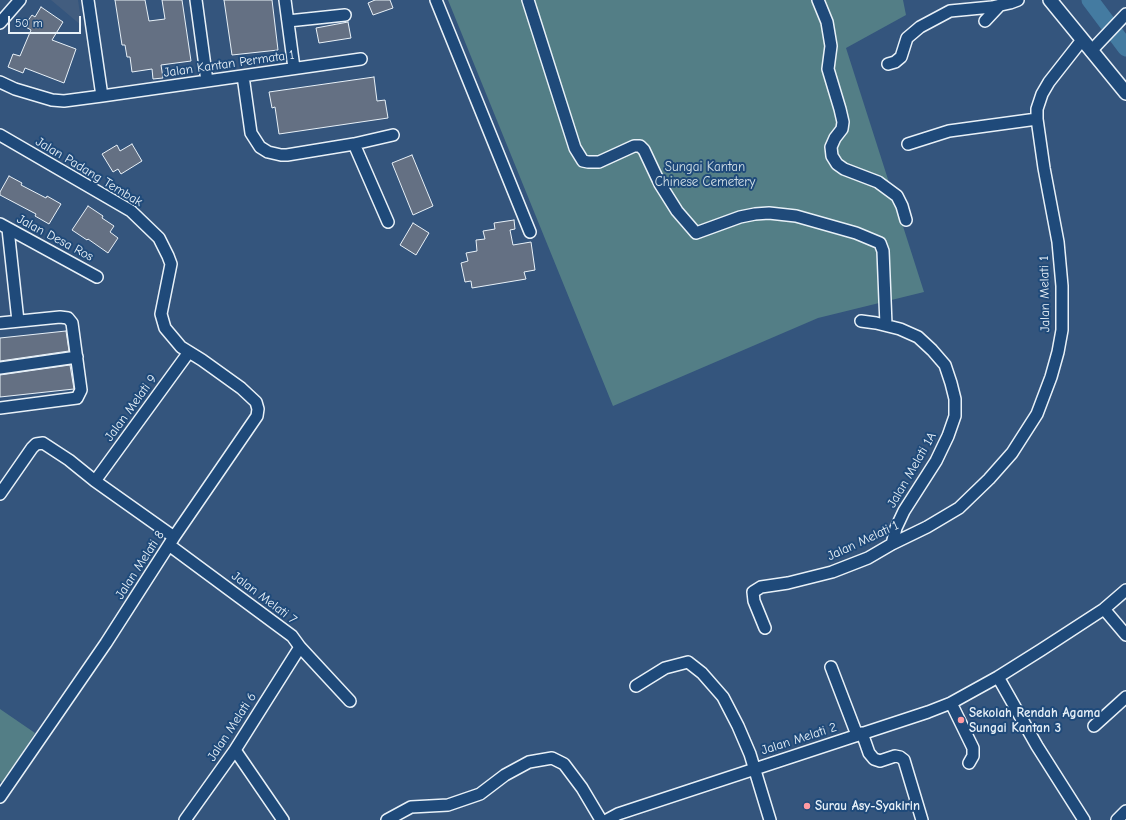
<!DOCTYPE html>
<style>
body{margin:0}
#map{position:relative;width:1126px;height:820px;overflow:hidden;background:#34557d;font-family:"Comic Neue",sans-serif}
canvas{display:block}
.scale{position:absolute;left:8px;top:16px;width:73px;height:18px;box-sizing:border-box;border:2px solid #e8f1f8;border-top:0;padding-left:5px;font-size:12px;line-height:14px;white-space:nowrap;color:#e8f1f8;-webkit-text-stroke:3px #1f4a7a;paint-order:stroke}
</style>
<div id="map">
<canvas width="1126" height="820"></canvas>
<div class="scale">50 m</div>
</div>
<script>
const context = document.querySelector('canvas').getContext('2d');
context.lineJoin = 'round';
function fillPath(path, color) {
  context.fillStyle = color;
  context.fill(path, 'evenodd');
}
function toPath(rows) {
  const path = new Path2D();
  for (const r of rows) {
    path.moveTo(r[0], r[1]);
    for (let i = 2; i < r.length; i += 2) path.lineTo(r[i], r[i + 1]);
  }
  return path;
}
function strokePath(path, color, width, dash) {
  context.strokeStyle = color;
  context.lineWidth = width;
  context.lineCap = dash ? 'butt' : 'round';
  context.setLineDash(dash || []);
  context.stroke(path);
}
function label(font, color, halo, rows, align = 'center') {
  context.font = font + ' "Comic Neue",sans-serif';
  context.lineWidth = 4;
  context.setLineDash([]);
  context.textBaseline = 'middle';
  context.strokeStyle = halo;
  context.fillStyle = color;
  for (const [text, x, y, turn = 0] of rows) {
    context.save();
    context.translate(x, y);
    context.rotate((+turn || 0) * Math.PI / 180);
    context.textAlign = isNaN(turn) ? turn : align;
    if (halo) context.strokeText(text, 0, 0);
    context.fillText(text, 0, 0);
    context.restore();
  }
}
fillPath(toPath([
 [51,0,78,0,82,26]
]), '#425d7f');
fillPath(toPath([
 [448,0,903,0,906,15,846,48,924,292,818,318,613,406],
 [0,709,35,733,3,783,0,781]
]), '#537e86');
strokePath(toPath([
 [1090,0,1126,48]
]), '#447ba1', 17);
const building = toPath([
 [115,0,145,0,149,21,165,19,162,0,182,0,191,61,161,65,163,78,153,79,152,69,132,72,130,57,127,57,125,45,122,45,115,0],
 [224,0,272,0,278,50,232,55,224,0],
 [375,0,390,0,393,8,373,15,368,3,375,0],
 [41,7,63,22,52,40,76,49,64,83,25,68,23,73,8,67,13,54,20,56,31,30,24,26,32,15,35,17,41,7],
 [348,22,351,38,319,43,316,28,348,22],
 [374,77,377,101,385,100,388,118,279,134,275,107,272,108,269,92,374,77],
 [132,144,142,161,121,174,118,169,113,172,102,154,117,145,120,151,132,144],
 [412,155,433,206,413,215,392,163,412,155],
 [9,176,22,183,21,185,46,198,47,196,61,204,49,224,35,216,36,214,0,195,0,192,9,176],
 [88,206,103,216,102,218,114,226,110,232,118,238,108,253,88,239,87,240,72,230,88,206],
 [514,220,515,229,510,230,513,245,531,242,535,270,524,272,526,279,472,288,471,281,465,282,461,263,468,261,466,253,477,251,476,240,485,239,483,231,495,229,494,223,514,220],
 [413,223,429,233,416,255,400,245,413,223],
 [66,331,69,351,0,361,0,338,66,331],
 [70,365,74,389,0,397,0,375,70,365]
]);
fillPath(building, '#647083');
strokePath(building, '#e8f1f8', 1);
const minor = toPath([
 [88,0,102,96],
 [196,0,207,81],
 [285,0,294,68],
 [436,0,530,232],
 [528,0,575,148,583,161,588,162,599,162,634,146,640,146,644,150,660,184,677,211,696,233,740,217,755,214,769,213,796,216,856,233,880,243,883,251,886,325],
 [818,0,827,22,831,46,828,69,840,109,843,122,842,129,835,138,831,147,832,156,837,164,844,169,878,182,897,196,902,206,906,220],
 [288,21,345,15],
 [985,21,1000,5],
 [0,23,20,0],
 [1091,51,1126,14],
 [888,64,895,62,901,57,907,38,920,27,950,11,992,7,1010,3,1018,0],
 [243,76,251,133,260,147,268,152,281,155,287,155,354,144,393,135],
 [0,82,15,89,52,100,64,101,102,96,361,59],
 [0,135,131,211,159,238,168,256,171,264,161,314,165,328,181,347,202,360,241,388,256,402,258,409,257,416,174,537,106,643,0,797],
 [354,144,388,222],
 [908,144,949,131,1037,119],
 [0,224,97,277],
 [8,229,18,321],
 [861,321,876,323,900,329,918,337,932,350,945,365,951,383,955,399,955,416,948,436,936,461,904,511,896,528,892,544],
 [0,323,60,317,68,318,72,323,81,390,77,398,0,408],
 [0,368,77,357],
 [95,481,189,352],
 [0,494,32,448,36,444,43,443,69,460,95,481,174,537],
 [169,545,292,636,300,647,350,701],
 [1104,609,1126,635],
 [765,628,754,601,753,592,761,587,788,583,832,572,868,558,892,544,927,527,959,508,989,479,1012,453,1037,414,1051,377,1058,352,1062,330,1062,286,1058,242,1044,168,1037,119,1037,109,1042,94,1049,82,1082,40],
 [831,667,857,735],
 [998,677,1037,746,1084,820],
 [636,686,665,668,688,662,702,673,723,697,738,726,750,754,770,820],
 [951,703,973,748,973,756,969,763],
 [1094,726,1126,697],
 [862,733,869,753,874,759,880,761,895,756,900,757,904,760,922,820],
 [235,750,283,820],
 [185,820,235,750,300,647],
 [387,820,411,807,448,805,480,794,505,775,529,762,552,758,564,764,582,788,601,820],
 [607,820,618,814,928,712,951,703,998,677,1041,650,1104,609,1126,590],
 [1117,820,1126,811]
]);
const major = toPath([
 [1050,0,1126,93]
]);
strokePath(minor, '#e8f1f8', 14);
strokePath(major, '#e8f1f8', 16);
strokePath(minor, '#1f4a7a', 11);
strokePath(major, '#1f4a7a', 13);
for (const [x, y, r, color] of [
 [961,720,4,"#ff9aa2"],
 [807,806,4,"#ff9aa2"]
]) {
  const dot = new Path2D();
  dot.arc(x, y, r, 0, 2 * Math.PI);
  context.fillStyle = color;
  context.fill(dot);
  strokePath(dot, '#1f4a7a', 1.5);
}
label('13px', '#e8f1f8', '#1f4a7a', [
 ["Jalan Kantan Permata 1",229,64,-8],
 ["Jalan Padang Tembak",89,172,31],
 ["Jalan Desa Ros",55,238,28],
 ["Jalan Melati 1",1045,294,-91],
 ["Jalan Melati 9",131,408,-54],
 ["Jalan Melati 1A",912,470,-60],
 ["Jalan Melati 1",863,541,-25],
 ["Jalan Melati 8",140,565,-57],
 ["Jalan Melati 7",264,598,37],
 ["Jalan Melati 6",232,727,-57],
 ["Jalan Melati 2",799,739,-18]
]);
label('13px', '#d2e0e7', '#1f4a7a', [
 ["Sungai Kantan",705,167],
 ["Chinese Cemetery",705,182]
]);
label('bold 13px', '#e8f1f8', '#1f4a7a', [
 ["Sekolah Rendah Agama",969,713],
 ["Sungai Kantan 3",969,728],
 ["Surau Asy-Syakirin",815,806]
], 'left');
</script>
